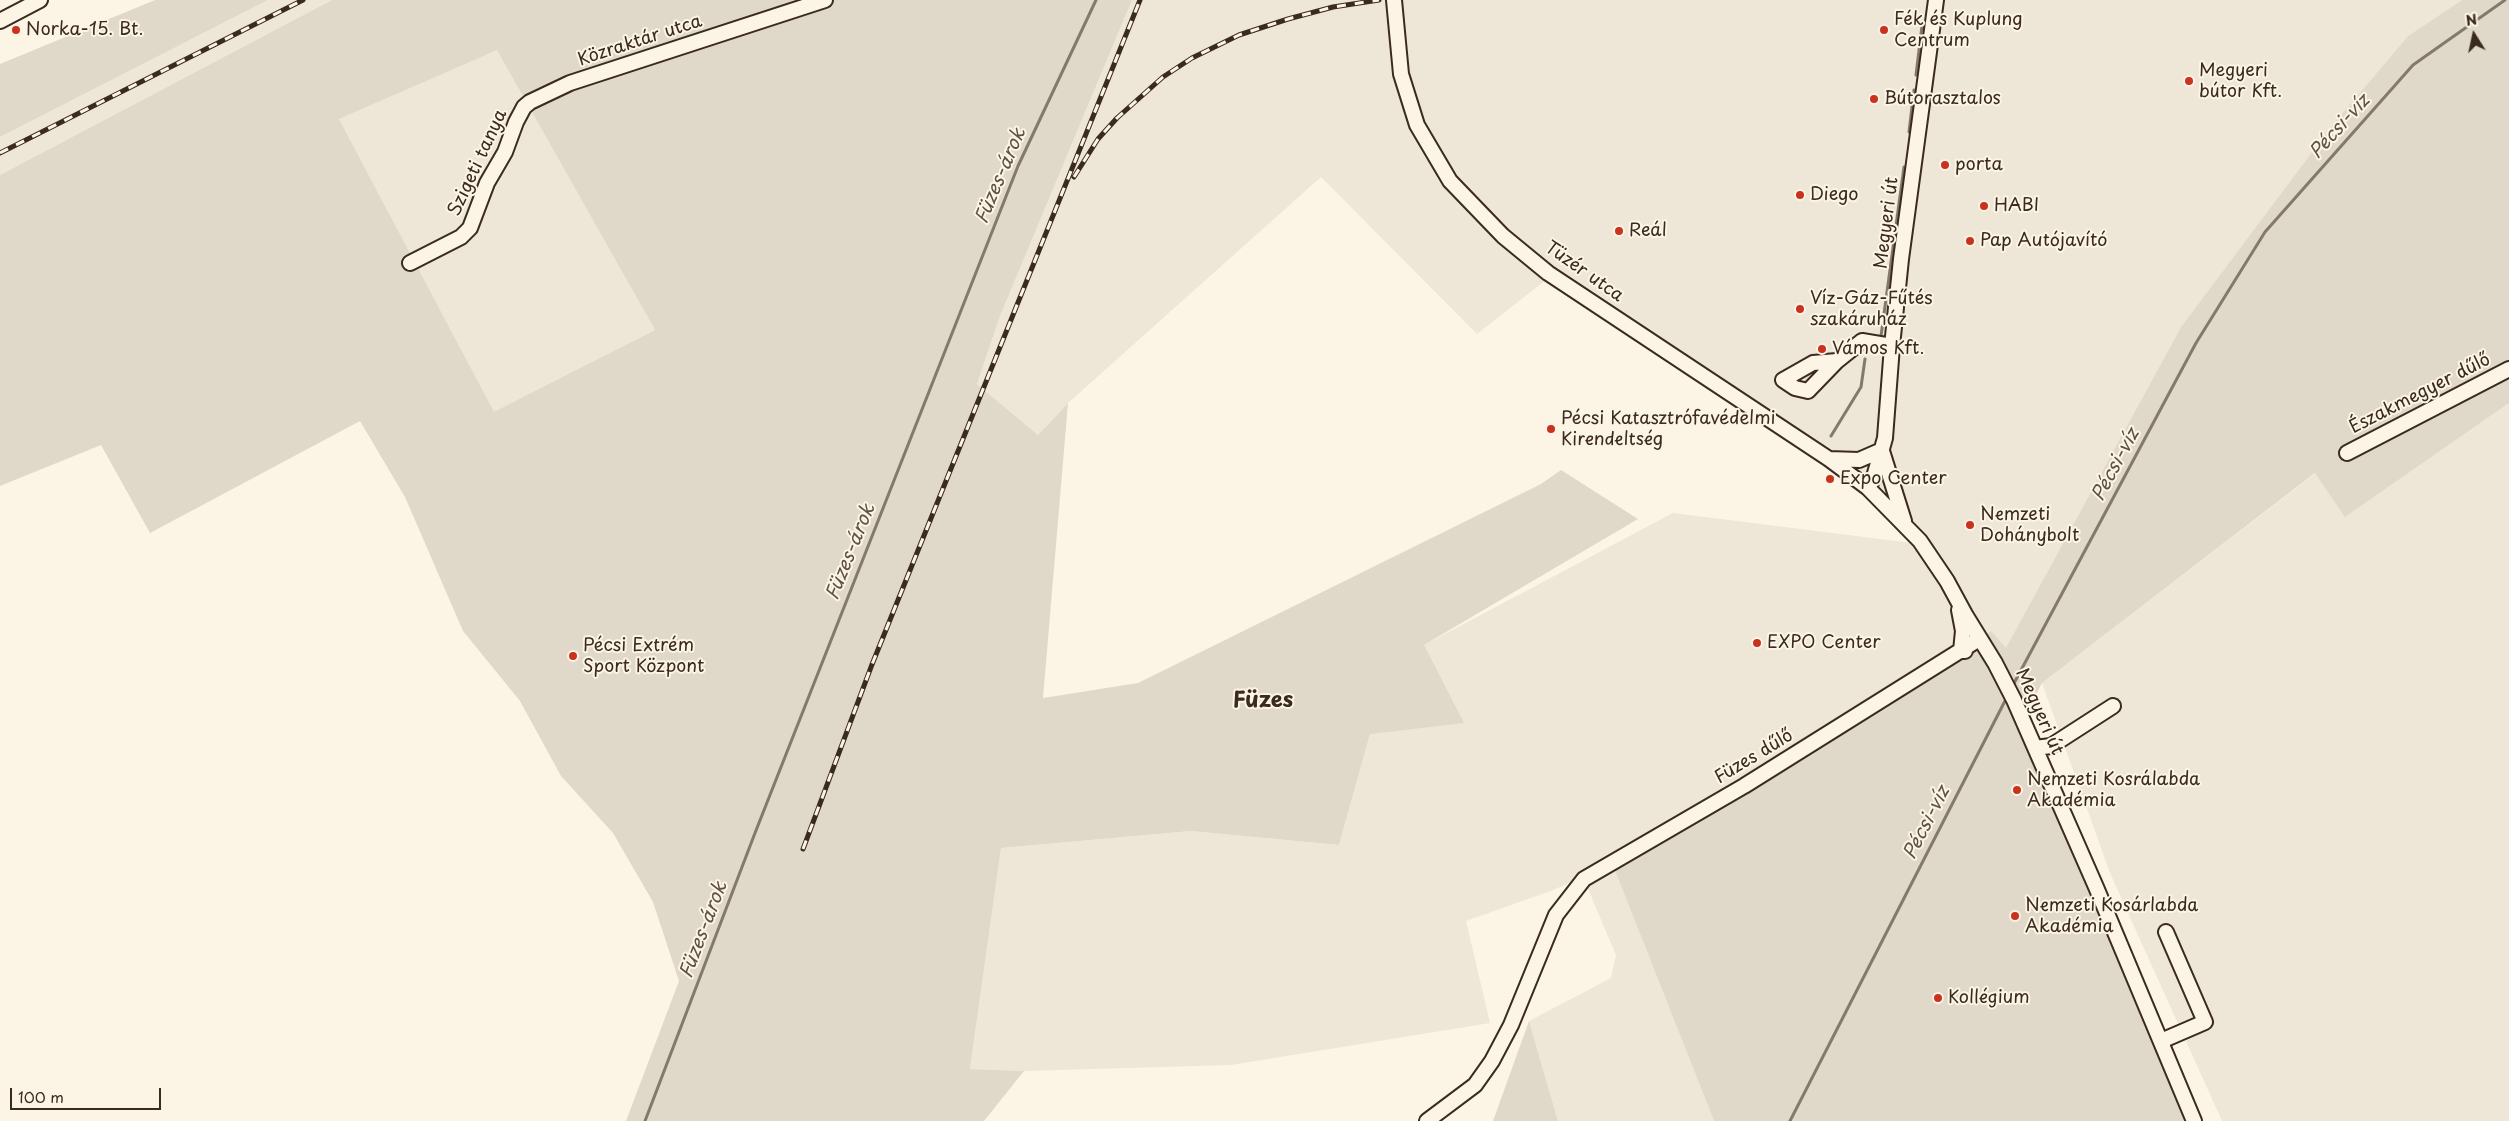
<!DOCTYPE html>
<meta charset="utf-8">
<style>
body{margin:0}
#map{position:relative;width:2509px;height:1121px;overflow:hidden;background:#fcf5e5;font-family:"Playpen Sans",sans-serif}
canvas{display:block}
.north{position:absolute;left:2449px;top:10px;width:50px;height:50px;-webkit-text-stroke:4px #fcf5e5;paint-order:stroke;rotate:350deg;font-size:14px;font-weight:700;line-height:20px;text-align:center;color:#3b2a1e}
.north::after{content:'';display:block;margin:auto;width:18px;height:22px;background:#3b2a1e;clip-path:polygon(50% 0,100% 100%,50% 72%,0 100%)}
.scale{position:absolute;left:10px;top:1088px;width:151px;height:22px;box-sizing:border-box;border:2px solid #3b2a1e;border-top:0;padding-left:6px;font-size:15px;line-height:18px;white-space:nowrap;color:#3b2a1e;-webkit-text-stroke:4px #fcf5e5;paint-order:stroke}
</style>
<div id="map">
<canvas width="2509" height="1121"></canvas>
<div class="north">N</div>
<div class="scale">100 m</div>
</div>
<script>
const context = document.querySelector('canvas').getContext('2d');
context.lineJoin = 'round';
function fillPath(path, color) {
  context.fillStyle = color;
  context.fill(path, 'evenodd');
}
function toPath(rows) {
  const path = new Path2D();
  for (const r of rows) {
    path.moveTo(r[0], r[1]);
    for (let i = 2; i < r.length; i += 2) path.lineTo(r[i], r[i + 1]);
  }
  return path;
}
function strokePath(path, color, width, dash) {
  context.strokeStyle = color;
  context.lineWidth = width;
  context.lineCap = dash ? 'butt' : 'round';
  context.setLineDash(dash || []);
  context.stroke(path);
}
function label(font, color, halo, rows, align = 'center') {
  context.font = font + ' "Playpen Sans",sans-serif';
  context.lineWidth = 4;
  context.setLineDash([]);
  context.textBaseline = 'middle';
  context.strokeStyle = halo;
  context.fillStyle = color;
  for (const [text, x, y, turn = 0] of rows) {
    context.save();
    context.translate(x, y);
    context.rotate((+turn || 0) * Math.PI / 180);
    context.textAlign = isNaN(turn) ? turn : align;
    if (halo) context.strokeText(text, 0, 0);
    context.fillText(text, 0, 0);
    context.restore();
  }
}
fillPath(toPath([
 [268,0,332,0,0,175,0,137],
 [1132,0,2462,0,2408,36,2330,128,2181,327,2006,649,1990,631,1612,863,1714,1121,1558,1121,1529,1021,1611,978,1616,955,1583,877,1553,890,1466,921,1490,1023,1231,1065,1024,1071,970,1069,1001,848,1191,831,1339,845,1370,734,1424,645,1673,513,1912,543,1839,454,1552,275,1477,334,1321,177,1068,403,1038,435,977,384,1000,316],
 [497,49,655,330,494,413,339,119],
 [2509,403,2509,1121,2222,1121,2110,873,2042,683,2316,473,2346,516]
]), '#eee6d6');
fillPath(toPath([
 [155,0,268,0,0,137,0,64],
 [332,0,1132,0,1000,316,977,384,1038,435,1068,403,1043,698,1138,683,1541,484,1561,470,1638,519,1424,645,1464,723,1370,734,1339,845,1191,831,1001,848,970,1069,1024,1071,984,1121,626,1121,679,981,653,902,613,833,561,776,520,701,463,631,405,497,360,421,150,533,101,445,0,486,0,175],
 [497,50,655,330,494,412,339,119],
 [2462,0,2509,0,2509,403,2345,517,2315,473,2042,683,2021,724,2194,1121,1714,1121,1612,863,1991,631,2006,648,2181,327,2330,128,2408,36],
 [1529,1021,1558,1121,1493,1121]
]), '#e0d8c8');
strokePath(toPath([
 [1916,75,1922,26],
 [1909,132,1914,90],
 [1881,336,1904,167],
 [1831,436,1861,387,1865,359],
 [2012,687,2196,343,2265,232,2413,65,2505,0],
 [645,1121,755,833,1018,166,1096,0],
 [1790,1121,2007,697]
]), '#85796b', 3);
const minor = toPath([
 [1394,0,1401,74,1417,125,1450,181,1503,236,1548,273,1829,459,1868,488,1920,541,1947,581,1966,616,1995,663,2014,700,2096,887,2194,1121],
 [0,21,40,0],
 [410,263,461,237,470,228,487,183,505,152,516,122,524,107,530,102,570,83,825,0],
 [1837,361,1808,391,1795,388,1783,380,1813,363,1837,361,1862,341,1892,346],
 [1882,451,1904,521],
 [2347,453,2509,369],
 [1829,459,1859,460,1882,450],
 [1868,488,1874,477,1885,438,1892,346,1901,259,1936,0],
 [1959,610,1963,631,1961,651,1965,651],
 [2035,748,2051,746,2113,706],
 [2161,1041,2205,1022,2166,932],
 [1427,1121,1475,1085,1492,1061,1511,1025,1556,915,1584,879,1744,786,1979,639]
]);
strokePath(minor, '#3b2a1e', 18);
strokePath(minor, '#fcf5e5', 14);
const rail = toPath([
 [0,153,303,0],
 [1074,177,1098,139,1117,118,1163,77,1192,58,1239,35,1288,19,1333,7,1379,0],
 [803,849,871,667,1140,0]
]);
strokePath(rail, '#3b2a1e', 5);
strokePath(rail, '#fcf5e5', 3, [9]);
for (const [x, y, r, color] of [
 [16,30,5,"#c8321e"],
 [1884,30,5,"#c8321e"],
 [2189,81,5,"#c8321e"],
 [1874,99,5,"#c8321e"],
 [1945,165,5,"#c8321e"],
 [1800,195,5,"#c8321e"],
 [1984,206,5,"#c8321e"],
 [1619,231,5,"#c8321e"],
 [1970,241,5,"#c8321e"],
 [1800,309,5,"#c8321e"],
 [1822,349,5,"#c8321e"],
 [1551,429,5,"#c8321e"],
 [1830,479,5,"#c8321e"],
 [1970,525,5,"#c8321e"],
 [1757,643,5,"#c8321e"],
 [573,656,5,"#c8321e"],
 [2017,790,5,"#c8321e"],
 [2015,916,5,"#c8321e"],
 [1938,998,5,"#c8321e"]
]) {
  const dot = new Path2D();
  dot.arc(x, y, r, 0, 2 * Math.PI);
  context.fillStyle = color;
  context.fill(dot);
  strokePath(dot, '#fcf5e5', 2);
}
label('18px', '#3b2a1e', '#fcf5e5', [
 ["Fék és Kuplung",1894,20],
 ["Centrum",1894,41],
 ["Norka-15. Bt.",26,30],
 ["Megyeri",2199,71],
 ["bútor Kft.",2199,92],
 ["Bútorasztalos",1884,99],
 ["porta",1955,165],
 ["Diego",1810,195],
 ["HABI",1994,206],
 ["Reál",1629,231],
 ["Pap Autójavító",1980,241],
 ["Víz-Gáz-Fűtés",1810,299],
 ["szakáruház",1810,320],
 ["Vámos Kft.",1832,349],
 ["Pécsi Katasztrófavédelmi",1561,419],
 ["Kirendeltség",1561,440],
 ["Expo Center",1840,479],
 ["Nemzeti",1980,515],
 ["Dohánybolt",1980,536],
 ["EXPO Center",1767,643],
 ["Pécsi Extrém",583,646],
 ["Sport Központ",583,667],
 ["Nemzeti Kosrálabda",2027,780],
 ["Akadémia",2027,801],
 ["Nemzeti Kosárlabda",2025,906],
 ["Akadémia",2025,927],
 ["Kollégium",1948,998]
], 'left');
label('18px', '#3b2a1e', '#fcf5e5', [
 ["Közraktár utca",640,41,-18],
 ["Szigeti tanya",478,163,-65],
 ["Megyeri út",1887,223,-83],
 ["Tüzér utca",1584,272,35],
 ["Északmegyer dűlő",2420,394,-27],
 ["Megyeri út",2039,712,66],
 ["Füzes dűlő",1754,757,-31]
]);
label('italic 19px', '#605144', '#fcf5e5', [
 ["Pécsi-víz",2340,127,-48],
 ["Füzes-árok",1001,176,-67],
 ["Pécsi-víz",2116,465,-62],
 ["Füzes-árok",851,552,-68],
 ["Pécsi-víz",1927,823,-63],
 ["Füzes-árok",704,930,-69]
]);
label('bold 22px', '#3b2a1e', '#fcf5e5', [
 ["Füzes",1263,701]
]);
</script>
